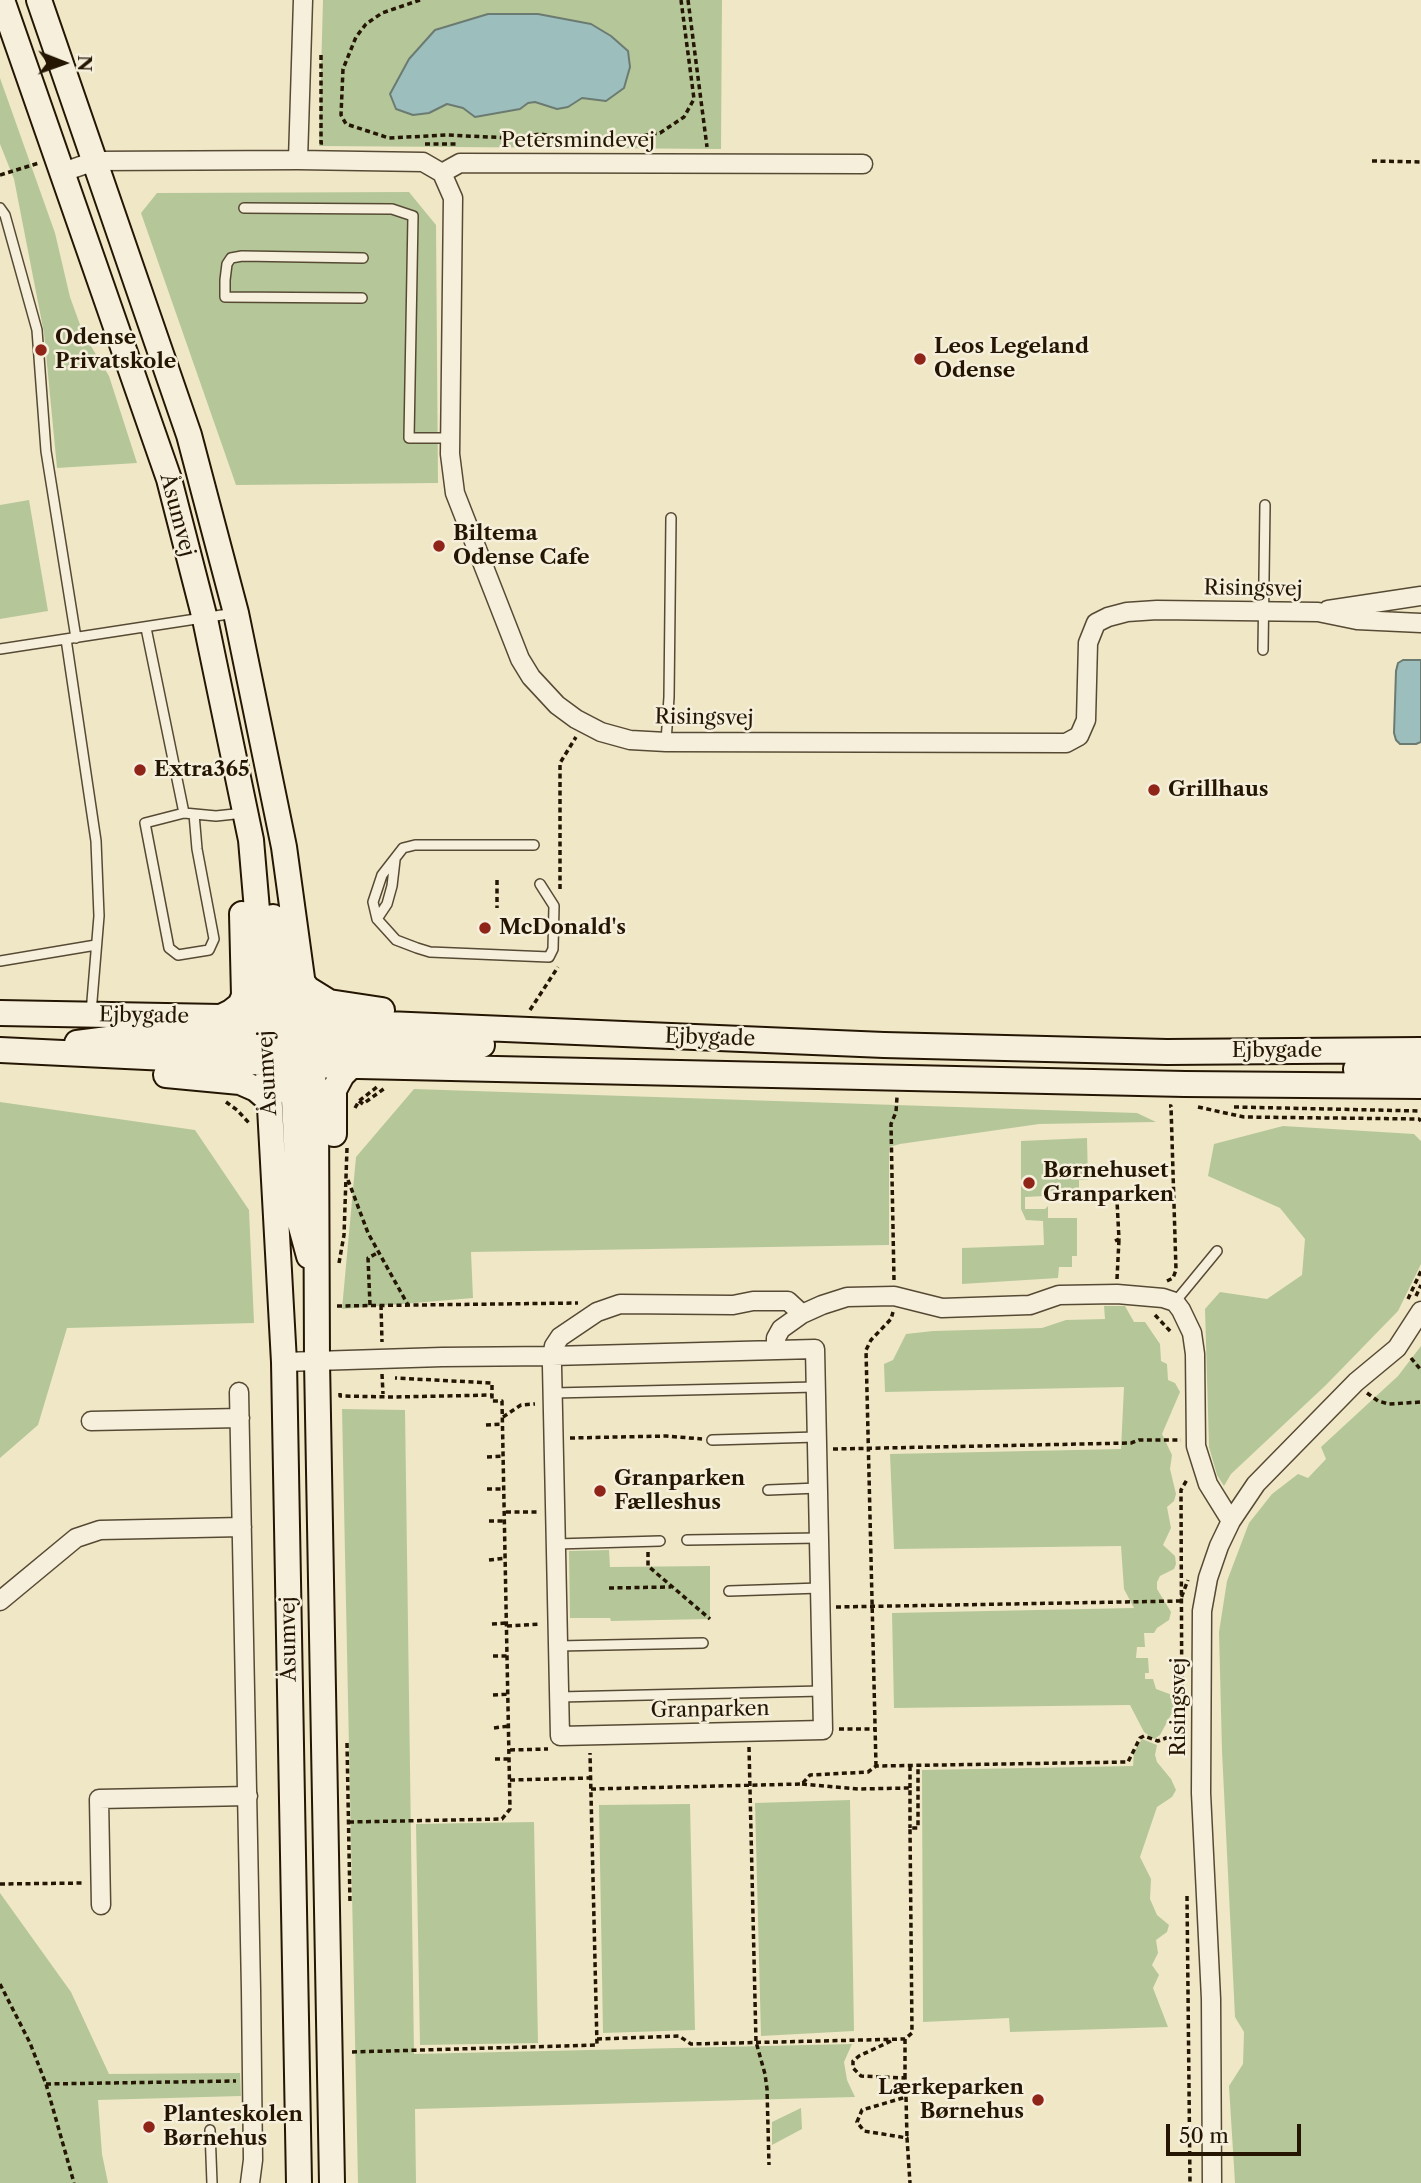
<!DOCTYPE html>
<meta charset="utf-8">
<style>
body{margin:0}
#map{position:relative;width:1421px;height:2183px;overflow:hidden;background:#f0e7c7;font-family:"Libre Caslon Text",serif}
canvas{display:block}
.north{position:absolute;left:28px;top:28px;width:70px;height:70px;-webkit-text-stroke:5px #f5efdb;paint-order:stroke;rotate:91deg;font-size:19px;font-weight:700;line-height:28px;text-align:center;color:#241603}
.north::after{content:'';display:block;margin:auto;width:24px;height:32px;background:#241603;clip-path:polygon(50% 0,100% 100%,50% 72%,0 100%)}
.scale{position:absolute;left:1166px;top:2124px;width:135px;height:32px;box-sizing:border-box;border:4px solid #241603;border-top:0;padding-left:9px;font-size:21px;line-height:24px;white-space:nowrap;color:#241603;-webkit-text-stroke:5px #f5efdb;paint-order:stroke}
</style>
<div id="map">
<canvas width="1421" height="2183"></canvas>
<div class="north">N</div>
<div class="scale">50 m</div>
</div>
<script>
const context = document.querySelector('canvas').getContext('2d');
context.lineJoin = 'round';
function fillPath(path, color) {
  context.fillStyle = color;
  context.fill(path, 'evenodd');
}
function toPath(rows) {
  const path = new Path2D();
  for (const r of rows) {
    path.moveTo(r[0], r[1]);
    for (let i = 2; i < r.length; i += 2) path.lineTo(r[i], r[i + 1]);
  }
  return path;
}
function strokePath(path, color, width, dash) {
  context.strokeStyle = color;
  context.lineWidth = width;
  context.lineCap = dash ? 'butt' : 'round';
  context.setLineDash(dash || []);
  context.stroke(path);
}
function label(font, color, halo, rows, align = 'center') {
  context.font = font + ' "Libre Caslon Text",serif';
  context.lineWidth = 5;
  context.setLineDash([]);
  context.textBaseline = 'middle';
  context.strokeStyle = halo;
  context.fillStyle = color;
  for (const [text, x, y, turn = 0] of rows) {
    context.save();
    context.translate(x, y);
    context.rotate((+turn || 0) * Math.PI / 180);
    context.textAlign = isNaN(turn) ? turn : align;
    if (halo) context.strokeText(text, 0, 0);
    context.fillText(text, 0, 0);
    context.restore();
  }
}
fillPath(toPath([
 [323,0,722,0,721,149,319,146],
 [0,78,55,233,70,297,83,333,109,376,137,463,57,468,44,333,14,179,0,144],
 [409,192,436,225,438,483,236,485,141,213,157,193],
 [29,500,48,611,0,619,0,505],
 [414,1089,1137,1113,1156,1122,1039,1124,900,1144,889,1147,889,1245,471,1252,473,1298,342,1309,356,1157],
 [0,1102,195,1130,249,1210,254,1323,67,1328,38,1425,0,1458],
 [1283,1126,1414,1134,1421,1141,1421,1264,1398,1311,1326,1385,1231,1474,1224,1486,1217,1475,1209,1447,1205,1309,1220,1292,1267,1299,1302,1275,1305,1239,1280,1208,1208,1176,1214,1144],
 [1087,1138,1088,1180,1079,1180,1079,1193,1048,1193,1048,1199,1045,1196,1025,1197,1025,1209,1045,1209,1048,1206,1048,1218,1077,1218,1077,1256,1072,1256,1072,1267,1059,1267,1058,1278,962,1284,962,1248,1044,1245,1043,1221,1026,1220,1021,1209,1021,1141],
 [1104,1306,1125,1306,1134,1322,1145,1322,1160,1344,1161,1361,1167,1364,1168,1380,1175,1383,1180,1392,1162,1434,1172,1455,1170,1469,1176,1494,1174,1501,1167,1507,1171,1528,1163,1545,1175,1556,1176,1564,1174,1569,1160,1576,1157,1582,1157,1589,1171,1612,1169,1620,1157,1628,1154,1633,1144,1633,1145,1647,1137,1647,1136,1658,1148,1658,1149,1673,1145,1673,1145,1679,1153,1679,1156,1689,1175,1696,1180,1709,1172,1713,1160,1735,1154,1739,1144,1732,1130,1705,894,1708,892,1613,1134,1608,1124,1589,1121,1546,894,1549,890,1454,1121,1449,1124,1387,885,1392,884,1364,893,1360,906,1334,933,1331,1042,1328,1066,1320,1105,1319],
 [1421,1346,1421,2183,1235,2183,1229,2086,1243,2064,1244,2032,1235,2017,1222,1751,1219,1632,1227,1581,1249,1523,1272,1494,1298,1474,1308,1478,1326,1459,1321,1447,1398,1376],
 [342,1409,405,1410,414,2054,852,2044,844,2062,847,2080,855,2097,415,2109,416,2183,358,2183],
 [609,1550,610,1567,710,1566,710,1619,611,1621,610,1618,570,1618,569,1551],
 [1142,1739,1157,1745,1155,1755,1157,1762,1171,1779,1176,1790,1172,1797,1157,1807,1140,1857,1151,1879,1150,1899,1157,1915,1169,1925,1167,1932,1156,1940,1158,1953,1152,1965,1159,1975,1153,1988,1168,2027,1010,2032,1009,2018,923,2022,922,1770,1133,1766,1134,1752],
 [850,1800,854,2031,761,2036,755,1803],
 [690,1804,695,2030,603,2033,599,1805],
 [534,1822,538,2043,420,2045,416,1824],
 [0,1893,71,1992,109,2074,240,2073,241,2096,98,2100,102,2154,108,2183,0,2183],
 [801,2108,802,2129,772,2145,772,2122]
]), '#b5c799');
const water = toPath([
 [488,14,538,14,591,24,611,36,628,51,630,67,624,88,606,101,582,98,568,107,557,109,535,102,528,103,520,109,475,117,463,108,447,104,429,113,413,115,396,109,390,94,409,59,435,30,488,14],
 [1403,660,1421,660,1421,742,1416,744,1400,744,1396,740,1394,733,1396,671,1398,663,1403,660]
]);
fillPath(water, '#9cbebc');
strokePath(water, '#6c7b72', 2);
const lane = toPath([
 [0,208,5,215,37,330,46,451,76,638],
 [244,208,392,209,413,216,409,438,450,438],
 [362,298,225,297,225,280,227,264,231,258,242,256,363,258],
 [146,628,184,813,216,816,244,813],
 [66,639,96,841,99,916,91,1013],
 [0,649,235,613],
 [1263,650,1265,505],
 [666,742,669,697,671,518],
 [184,813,145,823,169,948,178,955,209,950,214,939,197,849,194,814],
 [534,845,415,845,403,848,382,875,373,902,377,919,396,940,417,948,430,952,549,957,553,949,554,906,540,884],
 [377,919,387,904,392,886,395,860],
 [0,961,96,945],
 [1175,1302,1217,1251],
 [553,1393,816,1387],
 [712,1440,817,1437],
 [768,1490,818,1488],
 [687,1540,819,1538],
 [556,1544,660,1541],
 [729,1591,820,1588],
 [558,1646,703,1643],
 [559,1697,822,1691],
 [210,2130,212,2183]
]);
const street = toPath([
 [298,160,303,0],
 [63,172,95,161,298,160,423,162,442,173,453,198,450,454,455,493,520,659,531,677,557,705,576,719,601,732,630,740,666,742,1066,743,1079,736,1086,720,1088,643,1096,623,1108,617,1127,612,1157,610,1318,612,1357,620,1421,623],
 [442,173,460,163,863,164],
 [1328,610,1421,596],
 [776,1350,776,1338,781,1329,802,1314,822,1305,847,1297,894,1296,942,1308,1030,1305,1059,1295,1117,1294,1163,1298,1175,1302,1181,1310,1192,1333,1195,1354,1196,1446,1208,1484,1231,1521],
 [284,1362,442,1357,552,1356,815,1349,823,1730,560,1736,552,1366,552,1356,554,1346,560,1337,597,1312,620,1304,733,1305,753,1301,788,1301,802,1314],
 [239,1392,251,1990,253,2160,250,2183],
 [91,1421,240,1418],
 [0,1601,76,1538,100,1530,242,1527],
 [101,1905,99,1799,248,1796],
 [1212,2183,1211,1999,1201,1793,1202,1611,1208,1578,1219,1546,1231,1521,1256,1484,1356,1382,1397,1348,1421,1311]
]);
const secondary = toPath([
 [2,0,169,479,205,619,251,840,263,980,284,1362,299,2183],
 [39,0,189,435,236,613,284,847,308,1022,316,1107,317,1361,332,2183],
 [273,917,283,980,287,1021,292,1036],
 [301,980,308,989,329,1002,382,1010],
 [0,1013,221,1017,884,1045,1167,1052,1421,1050],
 [221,1017,231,1012,240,1005,244,996,242,914],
 [77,1043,108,1039,267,1041,281,1039],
 [295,1046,310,1043,482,1045],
 [0,1050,313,1065,1185,1084,1421,1086],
 [287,1050,294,1101,300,1223,309,1256],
 [1356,1069,1421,1068],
 [166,1075,240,1082,256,1089,270,1101],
 [334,1134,334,1090,342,1075,352,1065]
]);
strokePath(lane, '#574a34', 12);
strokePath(street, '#574a34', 21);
strokePath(secondary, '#241603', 28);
strokePath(toPath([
 [420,0,382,13,366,24,356,37,343,69,341,115,346,124,389,138,447,135,510,138,541,134,571,140,620,139,660,133,684,117,694,99,681,0],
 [688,0,707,147],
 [321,55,321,143,323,143],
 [425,144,459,144],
 [1372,161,1421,162],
 [0,175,39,163],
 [497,880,497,908],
 [560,889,560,763,576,737],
 [530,1010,558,967],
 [359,1101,363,1104,385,1088],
 [226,1102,237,1110,249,1123],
 [1198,1107,1244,1117,1419,1119,1421,1121],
 [1234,1107,1421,1111],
 [355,1108,359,1101,377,1087],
 [348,1180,368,1233,408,1305],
 [1115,1241,1119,1239,1117,1201],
 [339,1263,344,1235,347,1148],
 [1117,1279,1119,1239],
 [894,1280,891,1124,896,1112,897,1097],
 [1167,1281,1173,1278,1176,1270,1171,1106,1169,1106],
 [1416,1296,1421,1285],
 [1408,1299,1421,1271],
 [370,1305,368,1258,379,1252],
 [381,1305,382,1342],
 [337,1306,578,1303],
 [1155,1315,1171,1332],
 [1411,1358,1421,1370],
 [382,1374,383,1394],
 [340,1393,340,1396,393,1397,492,1395],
 [1367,1393,1378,1401,1389,1404,1421,1402],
 [503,1417,521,1405,535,1404],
 [486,1425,503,1424],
 [570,1438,666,1436,702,1439],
 [833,1449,1131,1443,1139,1440,1181,1440],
 [487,1457,504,1456],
 [487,1489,505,1489],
 [506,1512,539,1512],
 [489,1521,506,1521],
 [648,1552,648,1566,710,1619],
 [489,1560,506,1558],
 [609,1588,671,1587],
 [836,1607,1180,1601,1188,1580],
 [492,1624,507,1623],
 [507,1626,540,1624],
 [493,1656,508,1656],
 [493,1695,509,1694],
 [494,1728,509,1726],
 [839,1729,875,1729],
 [347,1743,350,1904],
 [749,1747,756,2042,765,2074,767,2089,769,2165],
 [1182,1748,1181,1490,1188,1478],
 [510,1750,548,1749],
 [495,1759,510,1759],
 [876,1766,866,1350,871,1340,891,1319,893,1312],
 [510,1780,591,1778],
 [802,1784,858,1789,910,1788,910,1828],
 [910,1788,910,1766],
 [591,1789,802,1784,810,1775,868,1772,876,1766,1128,1762,1140,1738,1144,1736,1158,1741,1166,1738,1182,1738],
 [349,1822,502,1819,510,1809,502,1401,492,1401,492,1383,395,1378],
 [0,1884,85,1883],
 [1187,1896,1190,2183],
 [0,1984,30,2043,46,2084,74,2183],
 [597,2039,679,2036,691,2044,905,2039,912,2033,910,1828,918,1828,918,1766],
 [905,2039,905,2078],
 [891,2041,859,2056,853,2061,853,2068,861,2076,905,2078,906,2097,862,2110,857,2122,864,2131,907,2138,910,2183],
 [352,2052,597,2045,590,1753],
 [46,2084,236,2081],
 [906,2097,907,2138]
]), '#241603', 3.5, [5, 3.5]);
strokePath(lane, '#f5efdb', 9);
strokePath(street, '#f5efdb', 18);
strokePath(secondary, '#f5efdb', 24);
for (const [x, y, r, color] of [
 [41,350,7,"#8f2418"],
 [920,359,7,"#8f2418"],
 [439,546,7,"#8f2418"],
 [140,770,7,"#8f2418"],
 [1154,790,7,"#8f2418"],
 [485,928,7,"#8f2418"],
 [1029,1183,7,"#8f2418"],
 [600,1491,7,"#8f2418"],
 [1038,2100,7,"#8f2418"],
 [149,2127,7,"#8f2418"]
]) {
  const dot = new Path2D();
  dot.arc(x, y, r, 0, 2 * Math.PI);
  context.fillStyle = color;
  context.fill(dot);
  strokePath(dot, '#f5efdb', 2.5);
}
label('21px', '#241603', '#f5efdb', [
 ["Petersmindevej",578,141],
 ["Åsumvej",177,515,75],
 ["Risingsvej",1253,589,1],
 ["Risingsvej",704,718,1],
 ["Ejbygade",144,1016,1],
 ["Ejbygade",710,1038,2],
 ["Ejbygade",1277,1051],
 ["Åsumvej",268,1073,-93],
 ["Åsumvej",289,1639,-91],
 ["Risingsvej",1179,1707,-90],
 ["Granparken",710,1710,-1]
]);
label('bold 21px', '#241603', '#f5efdb', [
 ["Odense",55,338],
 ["Privatskole",55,362],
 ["Leos Legeland",934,347],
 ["Odense",934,371],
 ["Biltema",453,534],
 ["Odense Cafe",453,558],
 ["Extra365",154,770],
 ["Grillhaus",1168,790],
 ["McDonald's",499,928],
 ["Børnehuset",1043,1171],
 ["Granparken",1043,1195],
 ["Granparken",614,1479],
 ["Fælleshus",614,1503],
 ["Lærkeparken",1024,2088,"right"],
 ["Børnehus",1024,2112,"right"],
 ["Planteskolen",163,2115],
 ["Børnehus",163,2139]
], 'left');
</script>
